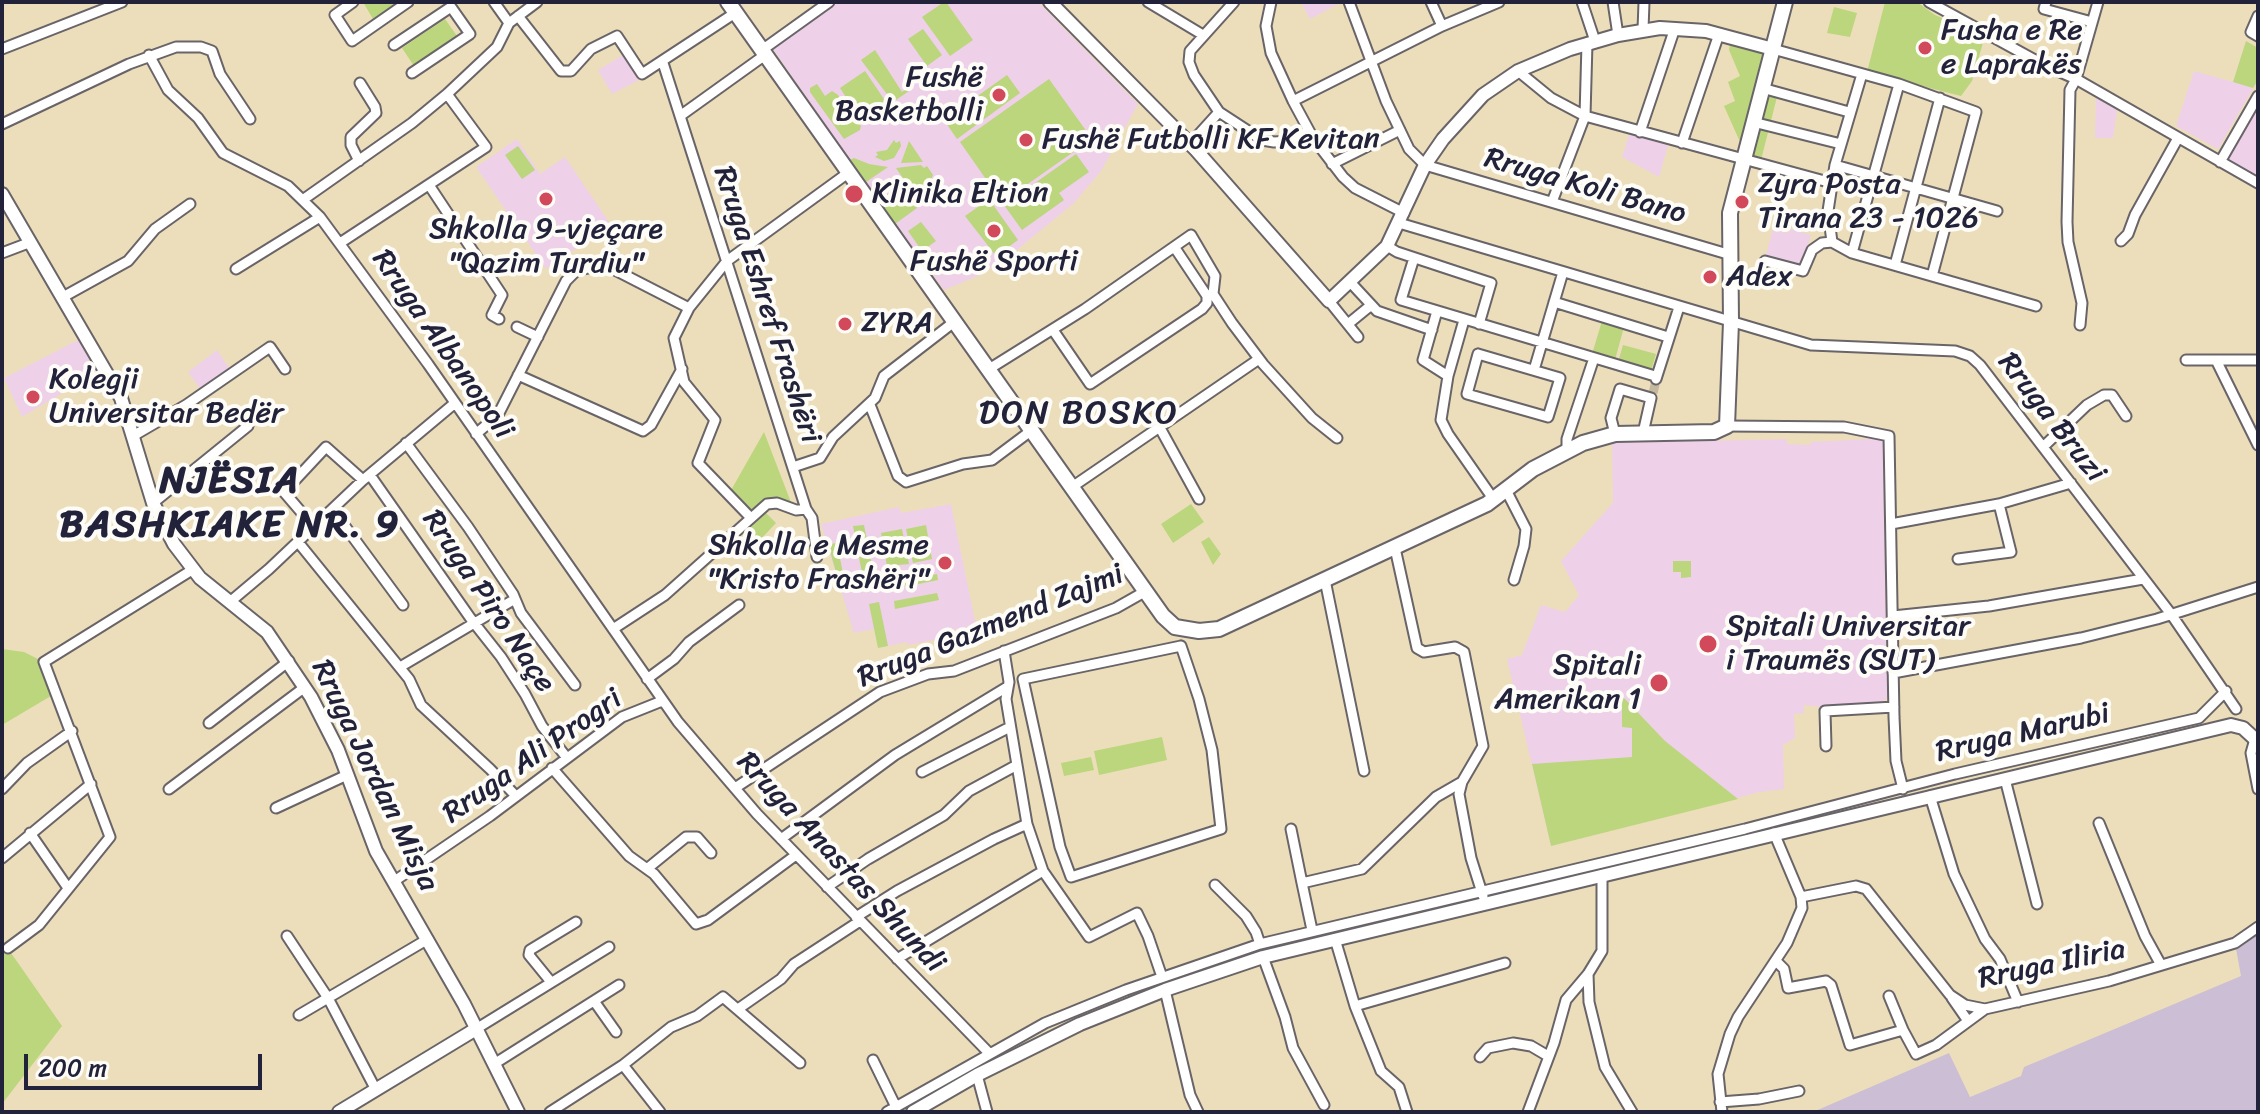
<!DOCTYPE html>
<meta charset="utf-8">
<style>
body{margin:0}
#map{position:relative;width:2260px;height:1114px;overflow:hidden;background:#eddebb;font-family:Sriracha,sans-serif}
canvas{display:block}
.frame{position:absolute;inset:0;border:4px solid #22223b;pointer-events:none}
.scale{position:absolute;left:24px;top:1054px;width:238px;height:36px;box-sizing:border-box;border:4px solid #22223b;border-top:0;padding-left:10px;font-size:24px;line-height:28px;white-space:nowrap;color:#22223b;-webkit-text-stroke:6px #fdfcf7;paint-order:stroke}
</style>
<div id="map">
<canvas width="2260" height="1114"></canvas>
<div class="frame"></div>
<div class="scale">200 m</div>
</div>
<script>
const context = document.querySelector('canvas').getContext('2d');
context.lineJoin = 'round';
function fillPath(path, color) {
  context.fillStyle = color;
  context.fill(path, 'evenodd');
}
function toPath(rows) {
  const path = new Path2D();
  for (const r of rows) {
    path.moveTo(r[0], r[1]);
    for (let i = 2; i < r.length; i += 2) path.lineTo(r[i], r[i + 1]);
  }
  return path;
}
function strokePath(path, color, width, dash) {
  context.strokeStyle = color;
  context.lineWidth = width;
  context.lineCap = dash ? 'butt' : 'round';
  context.setLineDash(dash || []);
  context.stroke(path);
}
function label(font, color, halo, rows, align = 'center') {
  context.font = font + ' Sriracha,sans-serif';
  context.lineWidth = 8;
  context.setLineDash([]);
  context.textBaseline = 'middle';
  context.strokeStyle = halo;
  context.fillStyle = color;
  for (const [text, x, y, turn = 0] of rows) {
    context.save();
    context.translate(x, y);
    context.rotate((+turn || 0) * Math.PI / 180);
    context.textAlign = isNaN(turn) ? turn : align;
    if (halo) context.strokeText(text, 0, 0);
    context.fillText(text, 0, 0);
    context.restore();
  }
}
fillPath(toPath([
 [838,2,1038,2,1138,104,1101,171,1074,203,1013,253,982,274,944,290,878,201,773,49],
 [1301,2,1342,2,1310,19],
 [2246,41,2258,48,2258,80,2218,149,2176,126,2194,71,2233,82],
 [625,54,639,80,612,94,598,70],
 [2258,96,2258,183,2220,162],
 [2096,98,2117,110,2113,138,2095,138],
 [1630,132,1669,142,1659,177,1622,157],
 [517,139,540,174,565,157,611,225,546,269,476,167],
 [1773,229,1788,233,1790,229,1811,235,1801,269,1765,259],
 [78,340,97,372,22,417,4,378],
 [217,350,229,368,201,390,188,372],
 [1887,438,1891,695,1881,703,1821,707,1804,705,1804,713,1794,714,1795,738,1783,745,1784,789,1760,792,1551,846,1507,659,1522,655,1541,605,1565,612,1579,595,1561,561,1613,503,1612,443,1787,439,1787,444,1810,445,1811,442],
 [951,504,976,626,953,630,954,636,908,645,907,642,878,648,874,629,854,633,821,524,899,507,901,513]
]), '#eed0e8');
fillPath(toPath([
 [2258,927,2258,1112,1813,1112,1949,1053,1970,1097,2021,1076,2024,1067,2241,976,2235,943]
]), '#ccbed4');
fillPath(toPath([
 [363,2,398,2,373,19],
 [944,2,946,2,973,40,950,56,922,17],
 [1885,2,1917,2,1935,15,1985,36,1972,81,1961,96,1867,72],
 [1834,7,1857,13,1850,37,1827,33],
 [445,19,457,36,414,66,402,48],
 [923,29,942,55,927,66,908,39],
 [1731,37,1767,47,1745,153,1724,106,1735,101,1728,82,1740,76,1729,50],
 [2246,41,2258,48,2258,80,2253,88,2233,82],
 [875,50,902,92,907,89,909,91,893,102,861,60],
 [865,71,888,105,863,123,840,88],
 [1007,75,1020,93,957,139,944,120],
 [1049,79,1092,139,1002,202,960,142],
 [817,84,825,96,832,91,838,95,861,126,860,130,844,139,810,92,810,88],
 [1768,90,1778,93,1760,164,1751,161],
 [894,140,896,143,900,141,901,146,894,158,884,161,875,157,878,155,876,152,887,150],
 [909,141,923,162,901,163],
 [518,146,535,170,522,179,505,155],
 [1076,154,1089,172,1059,193,1064,200,1022,230,1004,205],
 [854,158,869,164,888,167,866,182,850,160],
 [921,165,924,168,927,166,933,175,922,199,918,200,896,168],
 [902,184,917,208,895,224,878,201],
 [989,199,1018,240,996,256,965,216],
 [921,222,936,241,922,251,908,231],
 [1602,321,1624,327,1615,360,1592,354],
 [1623,345,1656,354,1651,371,1618,362],
 [764,432,792,505,778,501,750,514,730,492],
 [1191,504,1204,522,1173,543,1161,524],
 [766,513,776,523,759,541,748,530],
 [864,525,874,576,863,578,853,526],
 [926,525,932,559,913,563,906,529],
 [902,529,909,564,887,566,881,533],
 [1209,537,1221,554,1213,565,1201,542],
 [837,543,846,589,841,590,828,544],
 [1673,561,1691,561,1691,577,1681,578,1681,572,1673,572],
 [937,574,938,580,889,590,887,584],
 [937,593,939,600,895,609,894,601],
 [879,602,888,646,878,648,869,604],
 [2,649,24,652,44,662,56,693,2,725],
 [1622,696,1665,741,1738,799,1551,846,1532,764,1632,757,1632,728,1622,727],
 [1162,737,1167,760,1099,775,1094,751],
 [1091,757,1094,770,1064,776,1061,763],
 [2,940,62,1026,2,1104]
]), '#bbd67c');
strokePath(toPath([
 [1653,393,1656,381]
]), '#c4b8a1', 9, [9, 4.5]);
const minor = toPath([
 [353,2,335,15,352,41,408,2],
 [494,2,509,23],
 [1148,2,1203,35],
 [1234,2,1190,51,1189,62,1194,75,1219,112,1262,140,1274,142,1288,141,1309,131],
 [1271,2,1266,26,1271,53,1293,101,1313,138,1343,177,1355,188,1404,213],
 [1349,2,1386,101,1409,149,1425,165,1731,255],
 [1431,2,1442,26],
 [1582,2,1595,41],
 [1613,2,1618,35],
 [1929,2,2044,65,2076,79,2258,183],
 [2046,2,2044,9,2092,22],
 [518,16,561,71,571,71,591,49,617,36,642,74,735,13],
 [2258,16,2251,32,2258,36],
 [1643,30,1644,2],
 [394,45,451,7,470,34,412,73],
 [2,49,122,2],
 [1773,49,1899,84,1976,112,1932,276],
 [762,50,829,2],
 [149,55,168,90,198,118,223,153,288,186,320,217,428,364,678,722,757,814,989,1053],
 [663,63,806,509,812,518,817,557],
 [1518,71,1551,98,1585,116,1832,183],
 [1862,74,1835,165,1828,211,1832,242,1852,253,2036,306],
 [1762,88,1849,112],
 [1293,101,1442,26,1499,2],
 [680,116,765,55],
 [1753,122,1841,144],
 [2,124,129,64,176,47,201,47,212,51,220,74,250,119],
 [1640,132,1675,28],
 [1682,143,1719,34],
 [1190,144,1219,112],
 [359,161,351,145,351,137,376,113,375,107,360,83],
 [2220,162,2258,96],
 [1332,164,1400,130],
 [1835,165,1997,211],
 [429,185,502,295,492,315,499,319],
 [304,199,412,123,447,94,497,47,509,23,537,2],
 [1552,202,1585,116,1587,43],
 [1399,223,1811,345,1955,351,1970,356,1980,365,2171,614,2236,709],
 [2121,241,2128,234,2135,215,2178,138],
 [340,243,486,147,447,94],
 [1387,246,1397,252,1491,283,1479,324],
 [2,253,31,242],
 [1852,253,1899,84],
 [1414,258,1401,300,1655,376],
 [1765,261,1803,271,1812,250,1822,243,1832,242],
 [1895,265,1940,98],
 [236,269,320,217],
 [1351,283,1377,311,1432,330],
 [63,297,128,261,155,229,190,204],
 [1329,301,1358,337],
 [1554,302,1668,337],
 [1437,311,1423,360,1448,376],
 [1464,320,1448,376,1441,420,1448,434,1494,500],
 [1348,324,1370,306],
 [2080,325,2082,303,2068,242,2067,222,2070,90,2076,79,2098,2],
 [517,327,538,337],
 [1053,330,1090,384,1202,309,1207,303,1207,296,1175,248],
 [1478,354,1560,378,1548,417,1467,394,1478,354],
 [2186,360,2258,360],
 [2216,360,2258,445],
 [989,369,1085,309,1191,235,1215,276,1213,294,1232,323,1263,364,1312,418,1337,438],
 [1534,370,1563,272],
 [518,375,643,431,651,425,682,369],
 [1656,379,1679,307],
 [870,405,898,476,906,482,963,464,992,460,1032,430],
 [1727,426,1844,427,1889,436,1894,717,1896,761,1903,789],
 [1160,428,1199,499],
 [476,434,498,415,566,281,577,270,599,266,611,268,689,308],
 [1615,434,1611,418,1620,389,1651,398,1643,433],
 [133,436,186,405,270,347,285,369],
 [406,443,468,527,513,594,521,613,575,685],
 [2043,447,2087,405,2104,395,2112,395,2126,416],
 [1567,450,1567,439,1594,358],
 [793,467,820,458,833,437,875,398,884,376,954,322],
 [370,475,471,619,501,657,525,694,542,726,567,758],
 [1072,487,1259,359],
 [1506,490,1526,529,1524,546,1514,580],
 [153,503,248,426],
 [333,510,403,605],
 [751,518,698,463,715,420,684,382,674,338,689,308,727,261,848,173],
 [1891,524,1999,504,2071,483],
 [314,527,284,492,326,447,363,480],
 [298,542,409,679,421,705,490,769,516,796],
 [1395,548,1417,648,1424,652,1455,647,1464,652,1483,746,1462,782,1459,794,1471,858,1483,896],
 [1958,559,2011,552,1999,504],
 [1325,580,1364,771],
 [231,601,269,569,363,480,455,403],
 [1893,616,1989,606,2143,579],
 [613,629,665,595,767,504,777,503,796,510,806,509],
 [1181,646,1199,699,1212,750,1221,829,1071,877,1060,847,1023,679,1181,646],
 [1004,651,1009,682,1006,699,1017,765,1027,824,1043,871,1089,937,1137,913,1148,936,1162,977],
 [400,667,515,599],
 [1893,673,2081,638,2157,619,2258,587],
 [647,679,674,659,689,642,739,605],
 [209,723,289,661],
 [2255,739,2251,753,2258,789],
 [1826,746,1825,711,1894,707],
 [552,768,629,856,654,874,696,924,708,920,796,855],
 [922,772,1010,727],
 [2005,779,2037,904],
 [735,788,880,692,928,674,954,671,1116,608,1146,591],
 [2,789,27,763,72,731],
 [169,789,305,687],
 [1930,796,1954,874,1985,939,2000,959,2018,1002],
 [276,808,347,775],
 [2099,823,2145,936,2161,965],
 [1291,829,1302,883],
 [30,833,68,888],
 [781,839,895,755,1007,687],
 [2,858,91,784],
 [648,868,686,837,697,837,711,853],
 [393,882,490,816,622,717,662,701],
 [1215,885,1246,916,1256,932,1260,944],
 [827,887,868,859,944,815,969,791,1017,765],
 [1801,897,1856,886,1866,889,1950,995,1965,1005,1985,1009,2109,981,2235,943,2258,927],
 [856,917,897,891,994,839,1027,824],
 [1312,930,1302,883,1362,869,1436,797,1462,782],
 [287,936,328,998,376,1090],
 [1335,939,1355,1006,1381,1071,1399,1087,1407,1112],
 [8,948,39,925,110,837,44,662,192,570],
 [1263,957,1285,1017,1293,1048,1324,1105],
 [897,959,1043,871],
 [1776,961,1784,969,1788,988,1826,981,1831,985,1850,1045,1903,1030,1916,1054,1936,1045,1985,1009],
 [1588,974,1589,1002,1605,1067,1632,1112],
 [551,982,529,955,530,950,576,922],
 [1165,990,1190,1095,1198,1112],
 [1889,996,1903,1030],
 [1952,998,1968,1021],
 [594,1001,616,1032],
 [1355,1006,1505,963],
 [738,1009,781,979,794,964,860,921],
 [299,1015,428,939],
 [476,1029,609,947],
 [1480,1057,1488,1048,1513,1043,1531,1046,1548,1056],
 [873,1060,896,1107],
 [494,1064,619,985],
 [623,1065,660,1112],
 [977,1075,987,1112],
 [1720,1102,1759,1099,1799,1091],
 [550,1112,623,1065,671,1027,697,1016,723,997,800,1063],
 [887,1112,1045,1023,1126,990,1260,944,1745,829,1955,774,2199,718,2226,691],
 [1528,1112,1554,1043,1566,1000,1588,974,1602,951,1602,875],
 [1722,1112,1718,1074,1730,1034,1738,1017,1787,943,1802,908,1801,897,1774,833]
]);
const tertiary = toPath([
 [1050,2,1196,150,1329,301,1387,246,1425,165,1443,139,1483,95,1518,71,1570,49,1618,35,1660,28,1706,31,1773,49],
 [2,194,121,398,153,503,174,544,200,578,267,632,311,697,338,750,376,851,464,1004,518,1112],
 [339,1112,476,1029],
 [913,1112,977,1075,1080,1024,1165,990,1263,957,2231,725,2243,728,2255,739,2258,737]
]);
const secondary = toPath([
 [728,2,1163,616,1175,627,1199,631,1219,629,1487,504,1533,469,1583,443,1615,434,1714,432,1727,426,1731,322,1730,213,1785,2]
]);
strokePath(minor, '#696468', 13);
strokePath(tertiary, '#696468', 16);
strokePath(secondary, '#696468', 18);
strokePath(minor, '#fff', 9);
strokePath(tertiary, '#fff', 12);
strokePath(secondary, '#fff', 14);
for (const [x, y, r, color] of [
 [1925,48,8,"#d1495b"],
 [999,95,8,"#d1495b"],
 [1026,140,8,"#d1495b"],
 [854,194,10,"#d1495b"],
 [546,199,8,"#d1495b"],
 [1742,202,8,"#d1495b"],
 [994,231,8,"#d1495b"],
 [1710,277,8,"#d1495b"],
 [845,324,8,"#d1495b"],
 [33,397,8,"#d1495b"],
 [945,563,8,"#d1495b"],
 [1708,644,10,"#d1495b"],
 [1659,683,10,"#d1495b"]
]) {
  const dot = new Path2D();
  dot.arc(x, y, r, 0, 2 * Math.PI);
  context.fillStyle = color;
  context.fill(dot);
  strokePath(dot, '#fdfcf7', 3);
}
label('30px', '#22223b', '#fdfcf7', [
 ["Fusha e Re",1941,31],
 ["e Laprakës",1941,65],
 ["Fushë",983,78,"right"],
 ["Basketbolli",983,112,"right"],
 ["Fushë Futbolli KF Kevitan",1042,140],
 ["Zyra Posta",1758,185],
 ["Tirana 23 - 1026",1758,219],
 ["Klinika Eltion",872,194],
 ["Shkolla 9-vjeçare",546,230,"center"],
 ["\"Qazim Turdiu\"",546,264,"center"],
 ["Fushë Sporti",994,262,"center"],
 ["Adex",1726,277],
 ["ZYRA",861,324],
 ["Kolegji",49,380],
 ["Universitar Bedër",49,414],
 ["Shkolla e Mesme",929,546,"right"],
 ["\"Kristo Frashëri\"",929,580,"right"],
 ["Spitali Universitar",1726,627],
 ["i Traumës (SUT)",1726,661],
 ["Spitali",1641,666,"right"],
 ["Amerikan 1",1641,700,"right"]
], 'left');
label('30px', '#22223b', '#fdfcf7', [
 ["Rruga Koli Bano",1585,187,16],
 ["Rruga Eshref Frashëri",766,305,72],
 ["Rruga Albanopoli",442,345,55],
 ["Rruga Bruzi",2051,418,52],
 ["Rruga Piro Naçe",488,602,56],
 ["Rruga Gazmend Zajmi",991,627,-22],
 ["Rruga Marubi",2023,734,-13],
 ["Rruga Ali Progri",533,757,-35],
 ["Rruga Jordan Misja",374,776,64],
 ["Rruga Anastas Shundi",840,863,47],
 ["Rruga Iliria",2052,965,-12]
]);
context.letterSpacing = '2px';
label('34px', '#22223b', '#fdfcf7', [
 ["DON BOSKO",1079,414]
]);
context.letterSpacing = '0px';
context.letterSpacing = '2px';
label('bold 38px', '#22223b', '#fdfcf7', [
 ["NJËSIA",230,482],
 ["BASHKIAKE NR. 9",230,526]
]);
context.letterSpacing = '0px';
</script>
